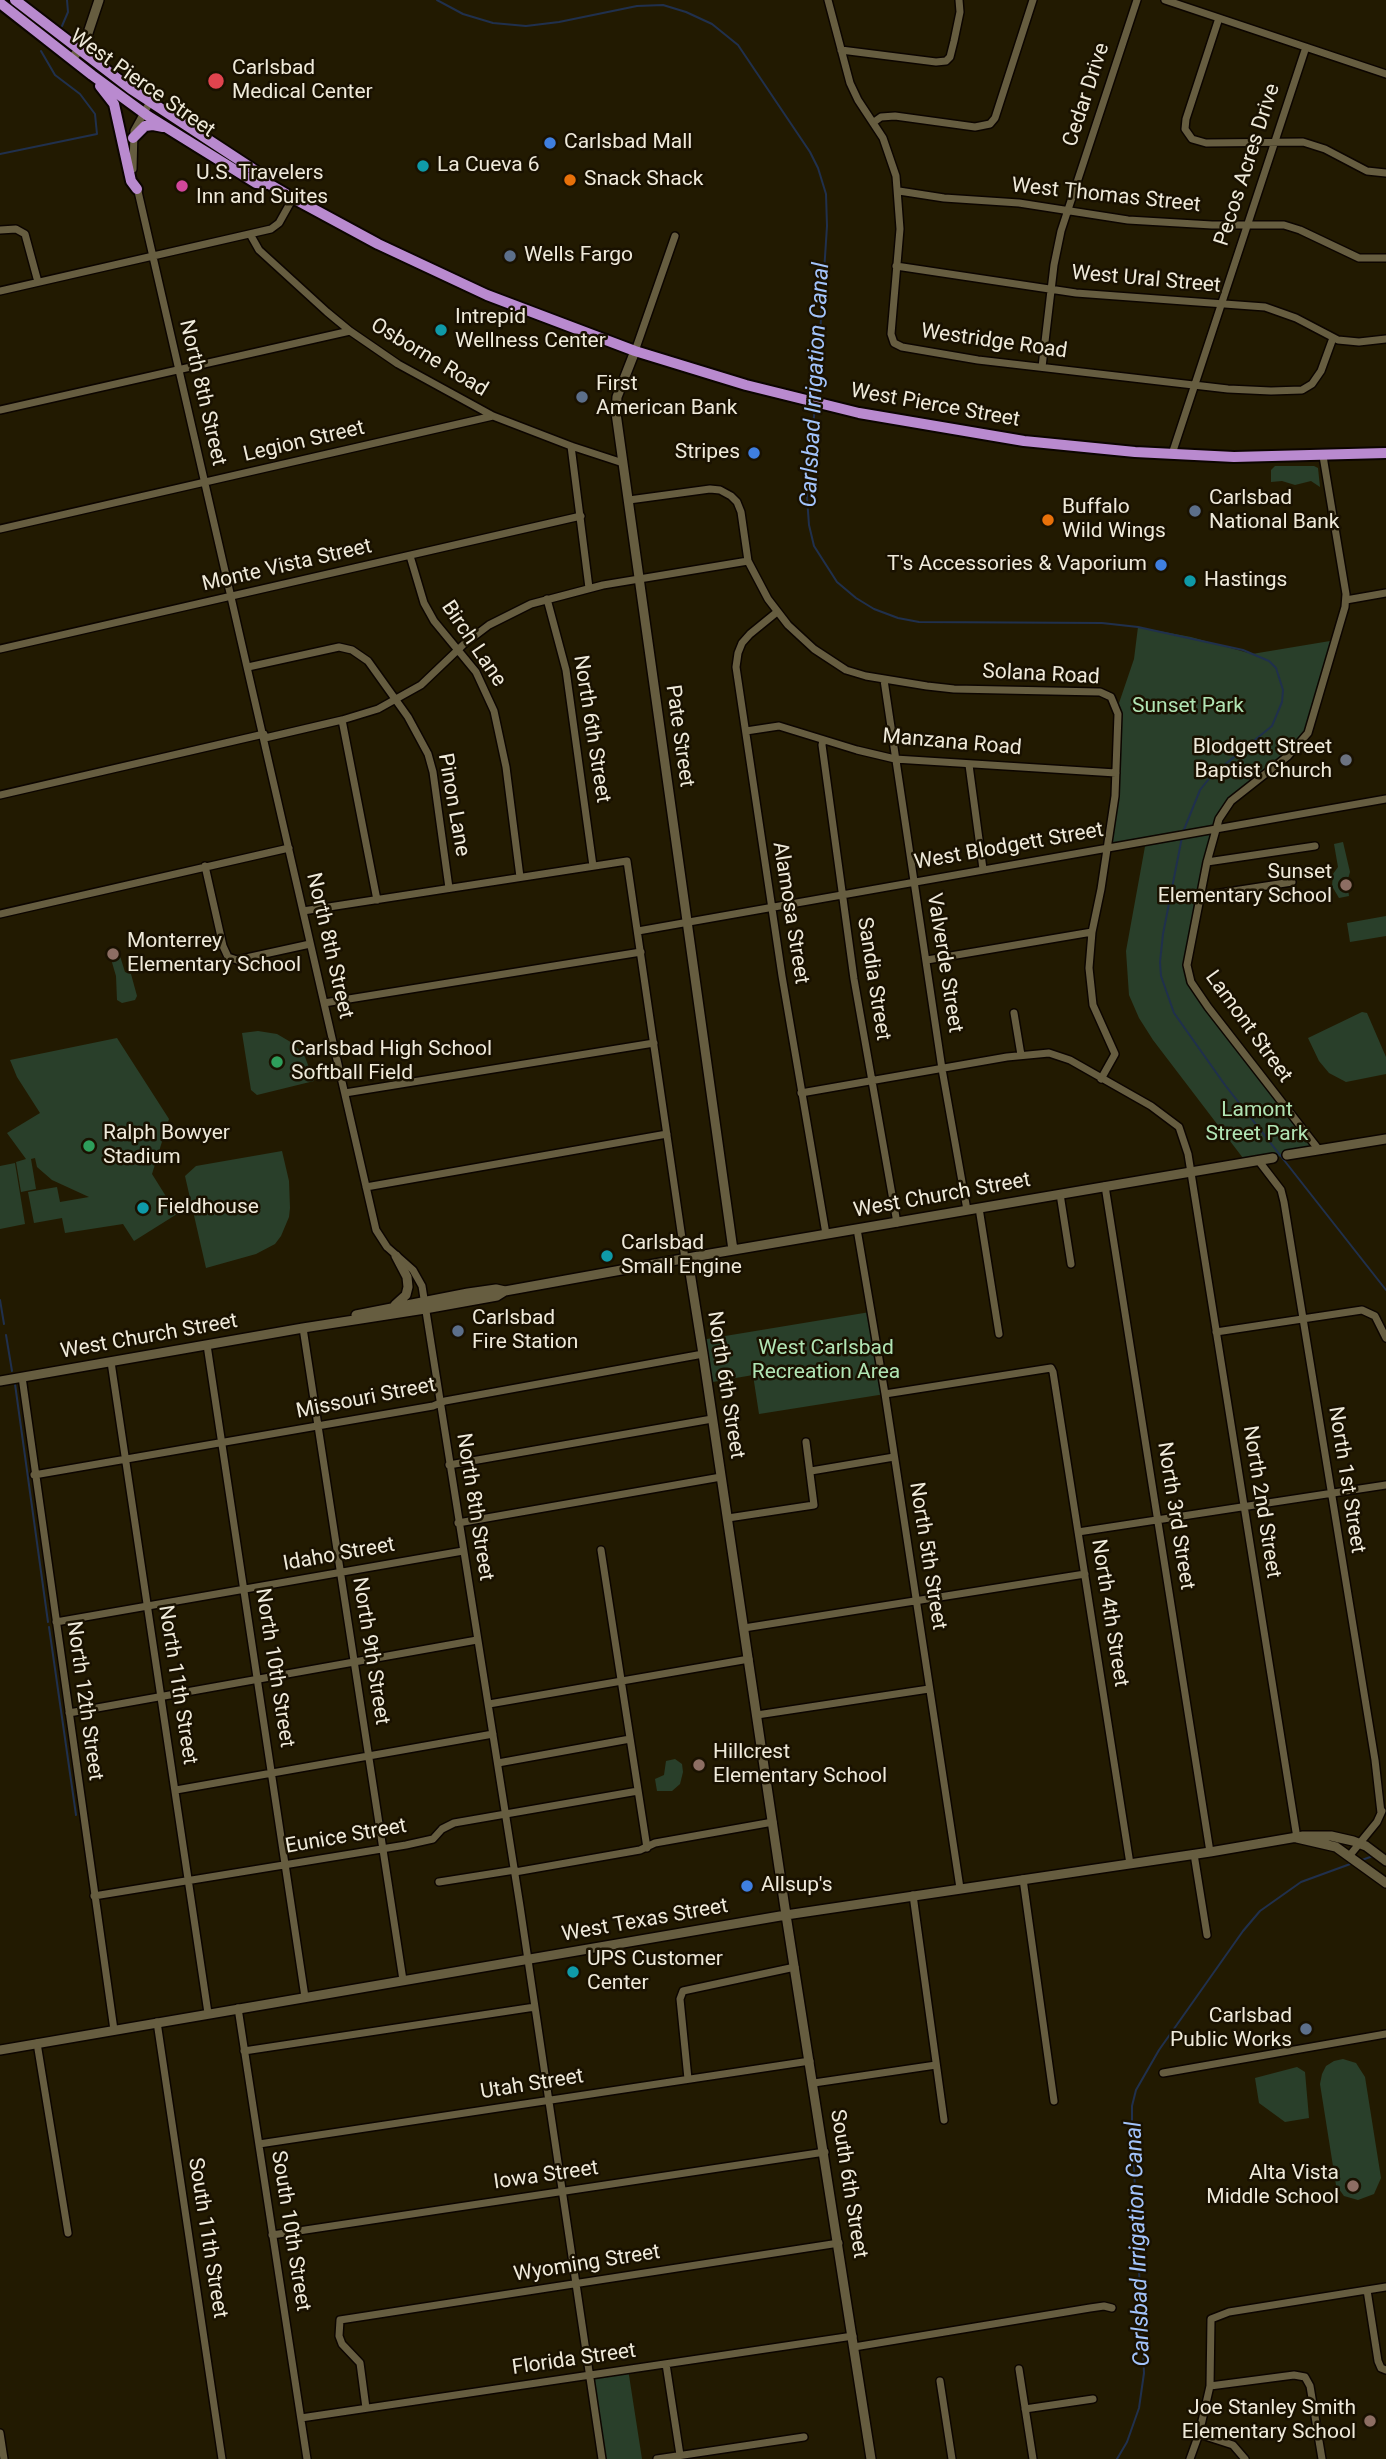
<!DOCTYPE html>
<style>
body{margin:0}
canvas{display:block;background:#221a01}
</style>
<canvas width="1386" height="2459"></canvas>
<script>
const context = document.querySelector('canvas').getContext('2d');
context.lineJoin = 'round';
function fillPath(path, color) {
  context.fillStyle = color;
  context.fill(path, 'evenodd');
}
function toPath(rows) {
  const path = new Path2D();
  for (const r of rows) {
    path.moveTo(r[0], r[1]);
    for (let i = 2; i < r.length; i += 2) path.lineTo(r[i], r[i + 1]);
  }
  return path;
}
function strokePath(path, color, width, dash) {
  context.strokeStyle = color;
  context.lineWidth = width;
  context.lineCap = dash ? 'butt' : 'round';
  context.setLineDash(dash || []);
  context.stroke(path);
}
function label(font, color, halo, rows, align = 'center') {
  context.font = font + ' Roboto,sans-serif';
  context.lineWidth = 5;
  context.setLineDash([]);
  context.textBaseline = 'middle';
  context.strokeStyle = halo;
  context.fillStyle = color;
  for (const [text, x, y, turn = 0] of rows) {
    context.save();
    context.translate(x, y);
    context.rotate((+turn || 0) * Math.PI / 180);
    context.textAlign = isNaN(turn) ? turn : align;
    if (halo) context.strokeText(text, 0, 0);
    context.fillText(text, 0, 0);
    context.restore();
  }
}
fillPath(toPath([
 [1275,466,1314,466,1318,468,1320,487,1311,481,1295,485,1282,481,1271,482,1271,470],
 [1138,627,1191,637,1252,654,1336,640,1303,740,1239,793,1219,819,1187,965,1191,982,1319,1150,1246,1162,1153,1040,1139,1018,1129,995,1126,951,1146,841,1106,847,1114,806,1117,709,1134,659],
 [1343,842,1350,872,1347,882,1349,896,1339,898,1332,886,1333,874,1338,867,1334,844],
 [1386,916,1386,936,1350,942,1347,923],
 [120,956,125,972,131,974,137,996,135,1000,122,1003,117,1000,116,976,111,959],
 [1362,1012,1367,1013,1386,1057,1386,1074,1346,1082,1329,1073,1319,1061,1308,1038],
 [258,1031,277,1034,294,1044,305,1057,314,1081,257,1095,251,1090,242,1033],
 [117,1038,169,1119,152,1174,177,1214,134,1241,123,1224,65,1233,62,1218,34,1223,28,1192,57,1187,60,1202,89,1197,52,1180,37,1167,35,1158,31,1159,36,1189,21,1192,16,1162,26,1159,7,1133,40,1113,17,1077,10,1060],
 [282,1151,289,1181,290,1208,289,1217,281,1236,275,1244,256,1254,206,1268,185,1176,196,1166],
 [15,1163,25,1224,0,1229,0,1166],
 [870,1312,885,1394,759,1414,753,1375,707,1383,701,1340],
 [675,1759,682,1764,683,1772,680,1784,672,1791,657,1791,655,1779,664,1775,666,1761],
 [1343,2059,1356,2063,1365,2077,1381,2178,1374,2194,1358,2200,1344,2196,1336,2185,1320,2084,1322,2074,1326,2066,1334,2061],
 [1297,2067,1305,2072,1309,2118,1285,2122,1259,2103,1255,2078],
 [628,2369,642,2459,602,2459,591,2375]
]), '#293f2a');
strokePath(toPath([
 [437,0,463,14,493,23,526,26,559,22,637,6,663,5,686,12,712,24,738,45,810,152,818,168,826,194,827,226,816,396],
 [62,26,68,12,67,0],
 [0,154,97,134,95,114,80,94,55,75,41,51],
 [815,405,807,498,809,525,814,546,837,582,856,598,874,609,898,618,919,622,1102,623,1138,627,1243,650,1269,661,1276,668,1283,690,1282,702,1272,726,1212,775,1200,790,1183,832],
 [1182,837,1163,934,1160,962,1161,976,1174,1013,1225,1085,1386,1290],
 [0,1300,4,1324],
 [6,1335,12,1371],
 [15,1384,48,1622],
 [49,1627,76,1815],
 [1362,1860,1373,1856],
 [1117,2459,1127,2442,1139,2408,1144,2373,1132,2127,1132,2106,1136,2090,1159,2050,1243,1931,1260,1911,1301,1882,1353,1863]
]), '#20304d', 2);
const minor = toPath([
 [828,0,850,83,858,100,883,138,896,176,900,229,891,334,894,343,902,347,978,360,1228,389,1271,391,1302,390,1312,384,1321,371,1333,338],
 [1165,0,1386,74],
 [1219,18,1186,119,1185,129,1192,139,1206,143,1303,142,1325,149,1367,171,1386,173],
 [841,50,936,62,946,61,950,57,954,41,960,12,959,0],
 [874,122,881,117,895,116,975,127,990,124,995,118,1033,0],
 [133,169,134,131,150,102],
 [137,187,376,1230,387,1247,413,1270,422,1286,520,1906,602,2459],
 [899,191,944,198,1019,203,1128,220,1212,225,1284,225,1300,230,1359,258,1386,258],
 [0,230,16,229,25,234,38,282],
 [250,234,259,250,327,312,350,331,398,364,493,416,571,446,623,463],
 [896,266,1076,293,1265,307,1296,318,1338,340,1359,342,1386,339],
 [0,291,271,229,279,223,293,198],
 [635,351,675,236],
 [1042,367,1054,265,1061,231,1137,0],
 [0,410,350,331],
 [571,446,589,588],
 [1172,454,1306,47],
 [629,500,710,489,720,490,731,496,737,502,741,512,748,561,768,599,788,625,814,649,846,670,866,676,927,686,954,689,1100,692,1111,697,1118,714,1115,796,1101,889,1092,932,1089,968,1093,1005,1115,1054,1101,1079],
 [0,529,493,416],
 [410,556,424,603,434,621,476,672,494,711,506,767,520,877],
 [547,599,566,670,593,866],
 [1346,600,1386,593],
 [777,612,750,634,742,643,738,653,736,667,782,976,826,1234],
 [0,649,581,516],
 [248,667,339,647,352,650,368,661,408,717,428,754,433,772,449,888],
 [884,680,942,1069,967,1210],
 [342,720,377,900],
 [746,731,779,726,857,750,895,759,1116,773],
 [265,738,342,720,378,709,421,685,464,644,489,625,531,604,603,585,748,561],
 [823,740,822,745,854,979,897,1223],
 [969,765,983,869],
 [0,795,264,734],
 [1207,862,1315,846],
 [205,866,223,946,228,957,237,960,310,944],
 [1201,896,1292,882],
 [303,911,627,861,685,1259],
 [0,914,289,848],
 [638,931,1386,799],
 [927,960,1092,932],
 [324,1003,641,952],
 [1014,1013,1021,1055],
 [345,1093,654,1043],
 [801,1093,1007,1057,1049,1053,1070,1060,1151,1106,1179,1127,1188,1154,1297,1838],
 [1319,1150,1208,1007,1191,982,1187,965,1207,862,1219,819,1231,801,1288,756,1308,733,1345,607,1346,594,1323,456],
 [1258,1160,1281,1190,1284,1202,1375,1760,1381,1813],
 [1105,1186,1210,1852],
 [366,1187,667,1134],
 [1060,1194,1071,1264],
 [979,1208,999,1334],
 [857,1229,885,1394,960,1888],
 [303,1328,403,1980],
 [1216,1332,1362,1310,1375,1316,1386,1338],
 [207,1345,305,1997],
 [111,1362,208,2013],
 [22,1377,114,2030],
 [885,1394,1051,1368,1053,1372,1130,1864],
 [449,1465,712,1419],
 [811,1471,894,1457],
 [34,1475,433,1406,445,1401,703,1354],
 [728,1518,814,1505,806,1442],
 [458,1523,721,1477],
 [1078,1532,1386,1485],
 [601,1550,647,1848],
 [56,1622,463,1551],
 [744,1628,1085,1574],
 [489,1704,749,1659],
 [69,1713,477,1640],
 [757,1715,929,1689],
 [498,1763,630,1739],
 [176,1790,493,1734],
 [1194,1854,1207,1935],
 [1350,1855,1377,1822,1382,1811],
 [515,1872,640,1850,655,1843,773,1822],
 [1023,1879,1054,2101],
 [439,1882,515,1870],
 [913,1895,944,2120],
 [94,1896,406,1845,433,1839,442,1829,454,1823,638,1791],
 [238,2008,307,2459],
 [157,2022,222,2459],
 [37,2043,68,2233],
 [244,2051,535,2007],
 [1163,2073,1386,2034],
 [688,2079,680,1999,683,1991,795,1967],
 [814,2083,936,2065],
 [259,2144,810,2061],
 [272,2235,825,2152],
 [1367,2290,1378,2361,1381,2368,1386,2370],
 [854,2347,1090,2308,1104,2306,1112,2308],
 [666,2364,680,2455],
 [1019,2369,1033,2459],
 [940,2381,952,2459],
 [1210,2386,1294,2375,1305,2377,1310,2386,1322,2459],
 [366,2408,360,2363,342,2344,339,2336,340,2320,839,2243],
 [1025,2409,1093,2399],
 [301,2418,853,2336],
 [0,2433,4,2459],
 [1199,2434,1233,2445,1245,2459],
 [657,2459,804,2437],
 [1190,2459,1199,2434,1210,2386,1211,2319,1229,2312,1386,2287]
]);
const tertiary = toPath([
 [72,59,85,42,99,0],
 [635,351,617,397,616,413,733,1250],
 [1287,1155,1386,1139],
 [685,1259,689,1266,703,1354,786,1915,871,2459],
 [395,1305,406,1295,408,1287,407,1277,396,1256],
 [356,1315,468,1293,496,1289,505,1291],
 [0,1381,303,1328,425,1309,497,1296,505,1291,710,1254,1273,1158],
 [1297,1838,1336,1847,1386,1883],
 [0,2050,786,1915,1210,1852,1303,1836,1331,1836,1353,1841,1366,1846,1386,1861]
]);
const trunk = toPath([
 [15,0,131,89,262,175,269,184,293,198,378,244,487,295,635,351,746,385,859,413,1024,441,1135,452,1234,457,1386,453],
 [0,3,92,75,148,116,256,183,269,184],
 [100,86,114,104,131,181,137,189],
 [133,138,145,126,153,125,163,127]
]);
strokePath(minor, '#0c0500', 10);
strokePath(tertiary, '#0c0500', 12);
strokePath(trunk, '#0c0500', 14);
strokePath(minor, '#665d40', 7);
strokePath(tertiary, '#665d40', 9);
strokePath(trunk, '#b98acf', 10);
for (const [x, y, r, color] of [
 [216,81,9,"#e0444e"],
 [550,143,7,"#3f7fe0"],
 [423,166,7,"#0f9aa8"],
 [570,180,7,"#e8710a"],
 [182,186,7,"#d1479c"],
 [510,256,7,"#5c6f8a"],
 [441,330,7,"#0f9aa8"],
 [582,397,7,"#5c6f8a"],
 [754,453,7,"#3f7fe0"],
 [1195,511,7,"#5c6f8a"],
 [1048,520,7,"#e8710a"],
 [1161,565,7,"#3f7fe0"],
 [1190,581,7,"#0f9aa8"],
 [1346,760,7,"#6b7280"],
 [1346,885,7,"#8d6e63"],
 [113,954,7,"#8d6e63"],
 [277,1062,7,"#2e9e5b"],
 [89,1146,7,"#2e9e5b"],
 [143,1208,7,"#0f9aa8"],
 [607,1256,7,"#0f9aa8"],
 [458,1331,7,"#5c6f8a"],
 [699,1765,7,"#8d6e63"],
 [747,1886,7,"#3f7fe0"],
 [573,1972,7,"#0f9aa8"],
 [1306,2029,7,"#5c6f8a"],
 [1353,2186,7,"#8d6e63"],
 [1370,2421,7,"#8d6e63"]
]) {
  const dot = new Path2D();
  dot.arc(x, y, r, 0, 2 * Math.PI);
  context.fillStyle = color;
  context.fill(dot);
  strokePath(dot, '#191100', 2.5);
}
label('21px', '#efeada', '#191100', [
 ["Carlsbad",232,69],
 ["Medical Center",232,93],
 ["Carlsbad Mall",564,143],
 ["La Cueva 6",437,166],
 ["U.S. Travelers",196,174],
 ["Inn and Suites",196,198],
 ["Snack Shack",584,180],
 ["Wells Fargo",524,256],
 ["Intrepid",455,318],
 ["Wellness Center",455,342],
 ["First",596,385],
 ["American Bank",596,409],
 ["Stripes",740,453,"right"],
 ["Carlsbad",1209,499],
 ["National Bank",1209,523],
 ["Buffalo",1062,508],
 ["Wild Wings",1062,532],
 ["T's Accessories & Vaporium",1147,565,"right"],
 ["Hastings",1204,581],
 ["Blodgett Street",1332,748,"right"],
 ["Baptist Church",1332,772,"right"],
 ["Sunset",1332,873,"right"],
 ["Elementary School",1332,897,"right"],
 ["Monterrey",127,942],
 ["Elementary School",127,966],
 ["Carlsbad High School",291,1050],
 ["Softball Field",291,1074],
 ["Ralph Bowyer",103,1134],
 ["Stadium",103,1158],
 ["Fieldhouse",157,1208],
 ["Carlsbad",621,1244],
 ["Small Engine",621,1268],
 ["Carlsbad",472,1319],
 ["Fire Station",472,1343],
 ["Hillcrest",713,1753],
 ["Elementary School",713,1777],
 ["Allsup's",761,1886],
 ["UPS Customer",587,1960],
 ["Center",587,1984],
 ["Carlsbad",1292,2017,"right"],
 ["Public Works",1292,2041,"right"],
 ["Alta Vista",1339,2174,"right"],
 ["Middle School",1339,2198,"right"],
 ["Joe Stanley Smith",1356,2409,"right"],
 ["Elementary School",1356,2433,"right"]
], 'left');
label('21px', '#efeada', '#191100', [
 ["West Pierce Street",142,84,35],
 ["Cedar Drive",1087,95,-72],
 ["Pecos Acres Drive",1248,165,-72],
 ["West Thomas Street",1106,196,6],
 ["West Ural Street",1146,280,5],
 ["Westridge Road",994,342,8],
 ["Osborne Road",429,358,31],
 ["North 8th Street",202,393,77],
 ["West Pierce Street",935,406,10],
 ["Legion Street",304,442,-13],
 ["Monte Vista Street",287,566,-13],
 ["Birch Lane",473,644,56],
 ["Solana Road",1041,675,3],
 ["North 6th Street",591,729,81],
 ["Pate Street",679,736,82],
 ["Manzana Road",952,743,5],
 ["Pinon Lane",453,805,80],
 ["West Blodgett Street",1009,847,-10],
 ["Alamosa Street",790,913,81],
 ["North 8th Street",329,946,77],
 ["Valverde Street",944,963,81],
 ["Sandia Street",873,979,81],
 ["Lamont Street",1248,1027,54],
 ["West Church Street",942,1196,-10],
 ["West Church Street",149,1337,-10],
 ["North 6th Street",725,1385,81],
 ["Missouri Street",366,1399,-11],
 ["North 1st Street",1346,1480,81],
 ["North 2nd Street",1261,1502,81],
 ["North 8th Street",474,1507,81],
 ["North 3rd Street",1175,1516,81],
 ["Idaho Street",339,1555,-10],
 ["North 5th Street",927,1556,81],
 ["North 4th Street",1109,1613,81],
 ["North 9th Street",370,1651,81],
 ["North 10th Street",274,1668,81],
 ["North 11th Street",177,1685,81],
 ["North 12th Street",84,1701,82],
 ["Eunice Street",346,1837,-10],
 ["West Texas Street",645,1921,-10],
 ["Utah Street",532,2085,-9],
 ["Iowa Street",546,2176,-8],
 ["South 6th Street",848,2184,81],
 ["South 10th Street",290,2231,81],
 ["South 11th Street",207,2238,81],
 ["Wyoming Street",587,2264,-9],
 ["Florida Street",574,2360,-8]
]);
label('21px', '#b1e5b4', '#191100', [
 ["Sunset Park",1188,707],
 ["Lamont",1257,1111],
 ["Street Park",1257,1135],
 ["West Carlsbad",826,1349],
 ["Recreation Area",826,1373]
]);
label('italic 23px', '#a3c4fb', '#191100', [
 ["Carlsbad Irrigation Canal",816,385,-87],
 ["Carlsbad Irrigation Canal",1139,2244,-92]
]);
</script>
